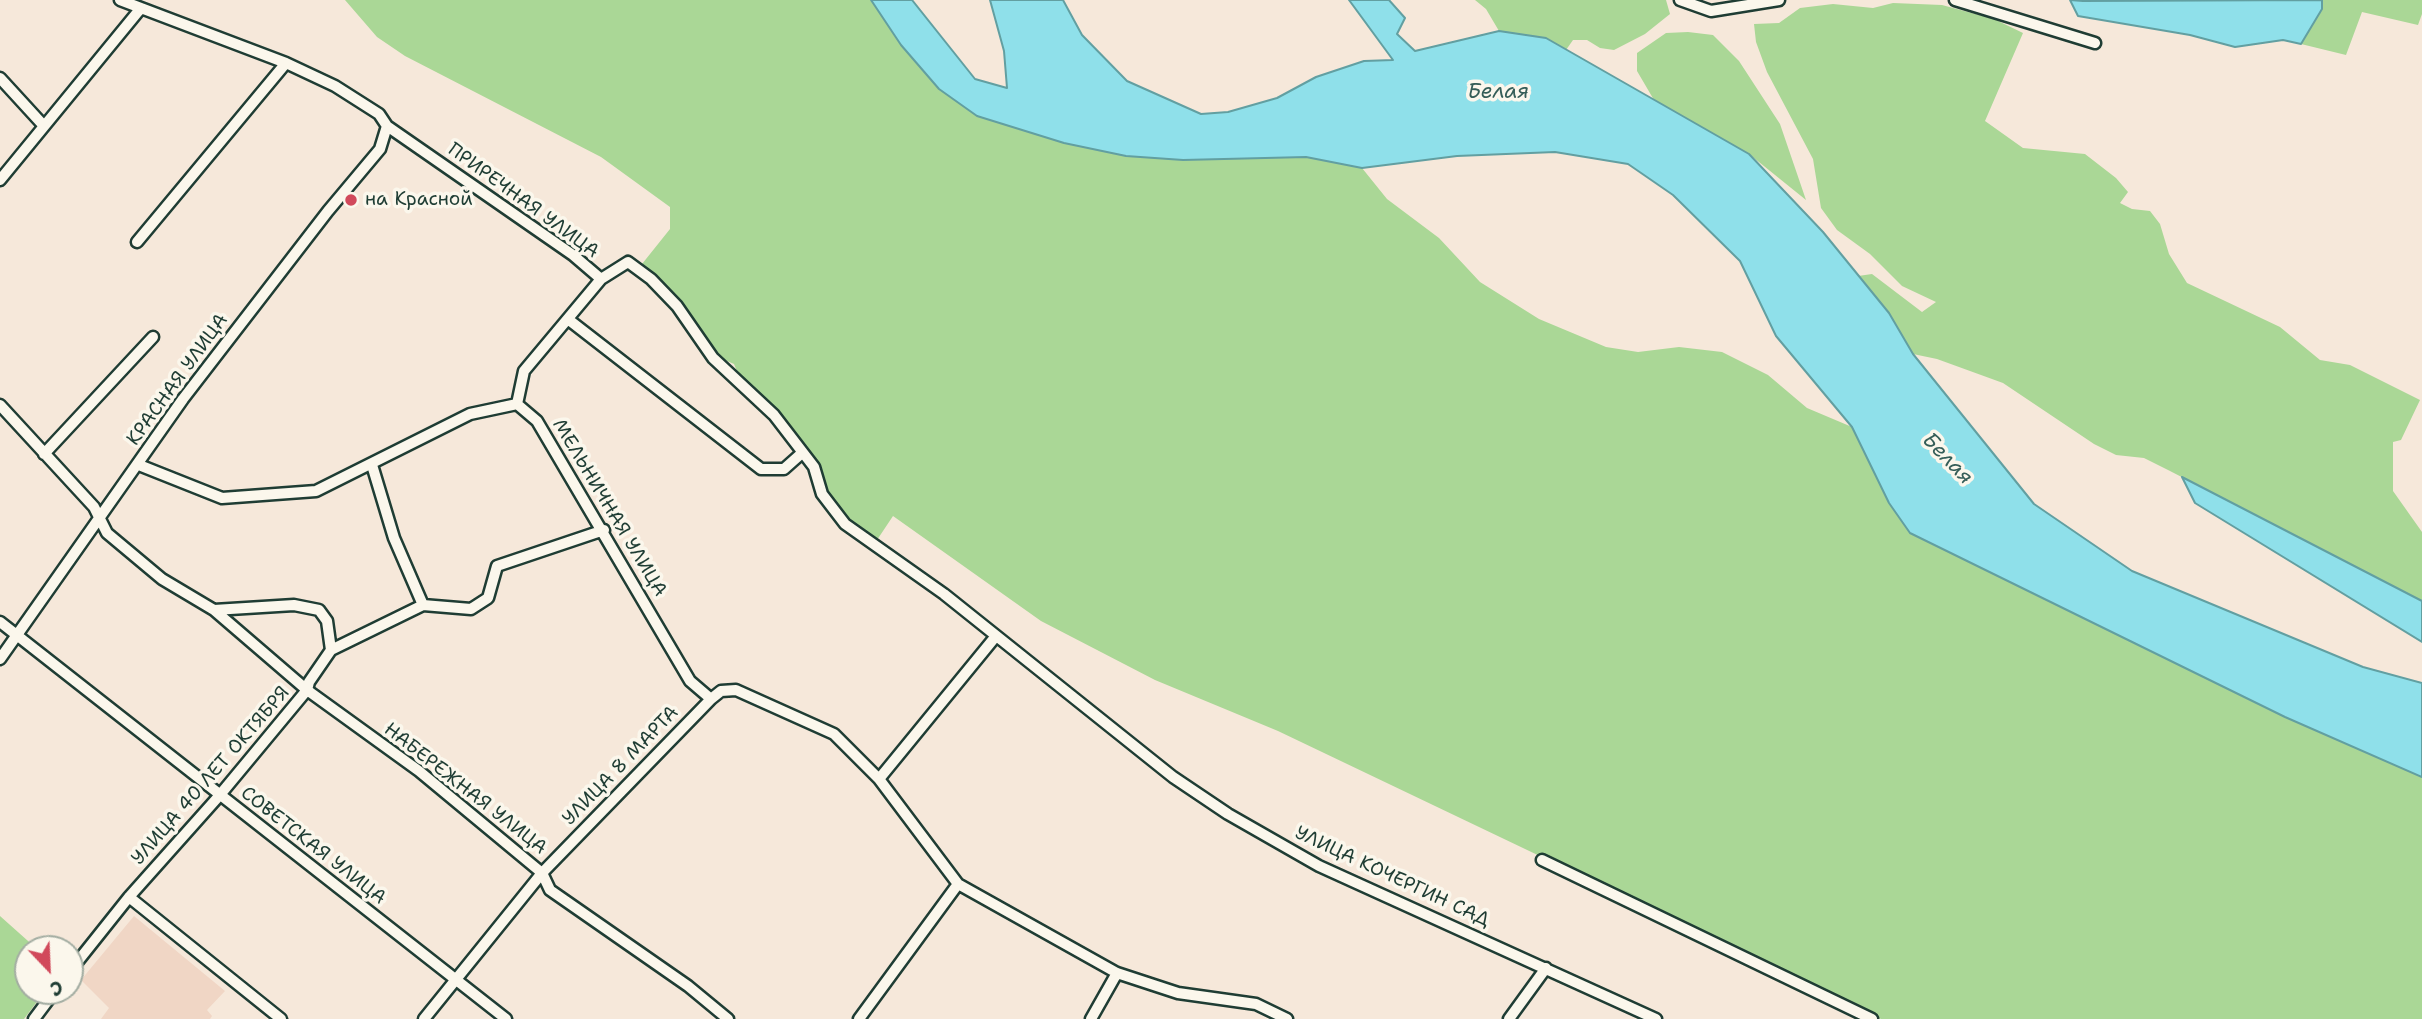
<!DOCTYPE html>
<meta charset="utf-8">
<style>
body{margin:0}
#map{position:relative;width:2422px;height:1019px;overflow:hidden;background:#f6e8da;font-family:"Shantell Sans",sans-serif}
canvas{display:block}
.north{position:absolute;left:14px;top:935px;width:70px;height:70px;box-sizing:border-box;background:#fbf7ec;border:2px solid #a3ada2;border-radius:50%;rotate:157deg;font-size:19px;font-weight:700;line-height:28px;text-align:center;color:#1f3d34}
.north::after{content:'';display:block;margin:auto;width:24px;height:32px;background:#d1495b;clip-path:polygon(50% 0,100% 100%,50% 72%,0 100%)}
</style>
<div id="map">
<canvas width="2422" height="1019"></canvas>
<div class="north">С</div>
</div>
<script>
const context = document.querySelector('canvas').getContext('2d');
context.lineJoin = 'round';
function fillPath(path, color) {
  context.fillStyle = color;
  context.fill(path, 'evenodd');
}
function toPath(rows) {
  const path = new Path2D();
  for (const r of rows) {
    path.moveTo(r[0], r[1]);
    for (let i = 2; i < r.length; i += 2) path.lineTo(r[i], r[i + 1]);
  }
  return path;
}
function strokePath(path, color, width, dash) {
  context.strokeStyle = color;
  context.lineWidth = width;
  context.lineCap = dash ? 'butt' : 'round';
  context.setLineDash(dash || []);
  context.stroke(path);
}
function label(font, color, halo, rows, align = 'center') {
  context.font = font + ' "Shantell Sans",sans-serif';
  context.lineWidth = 7;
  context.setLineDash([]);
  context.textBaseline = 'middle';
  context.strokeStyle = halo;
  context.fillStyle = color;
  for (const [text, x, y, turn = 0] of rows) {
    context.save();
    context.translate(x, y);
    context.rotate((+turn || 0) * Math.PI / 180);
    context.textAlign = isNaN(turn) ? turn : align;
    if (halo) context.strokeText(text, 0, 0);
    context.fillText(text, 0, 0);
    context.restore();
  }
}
fillPath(toPath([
 [134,916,225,991,207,1010,212,1016,210,1019,101,1019,109,1008,81,980]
]), '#f0d6c5');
fillPath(toPath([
 [345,0,871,0,901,45,939,89,977,116,1064,143,1126,156,1183,160,1306,157,1362,168,1387,199,1439,238,1480,282,1539,319,1606,347,1638,352,1679,347,1722,352,1768,375,1807,408,1852,427,1889,503,1911,533,2285,717,2422,777,2422,1019,1881,1019,1278,731,1155,680,1041,621,893,516,875,543,838,512,801,440,739,376,734,364,718,357,673,293,642,264,670,229,670,207,601,157,405,56,377,37],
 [1475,0,1666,0,1670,14,1645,34,1614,50,1600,48,1587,40,1573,40,1566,50,1546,38,1499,31,1486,9],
 [2322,0,2422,0,2422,14,2418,25,2362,12,2346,55,2301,44,2322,9],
 [1893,3,1942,5,1994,19,2023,33,1985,121,2023,148,2085,154,2116,178,2128,192,2120,203,2132,209,2150,211,2160,224,2169,254,2187,283,2280,327,2320,360,2350,365,2420,400,2401,440,2393,442,2393,491,2422,532,2422,601,2170,471,2144,458,2116,455,2094,444,2003,383,1937,359,1913,354,1889,313,1858,276,1872,274,1922,312,1936,302,1902,286,1870,254,1837,230,1821,208,1813,159,1767,72,1756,42,1754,24,1779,23,1800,8,1833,4,1873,8],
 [1688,32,1713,35,1739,61,1780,124,1806,200,1749,154,1654,100,1637,71,1637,53,1666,33],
 [0,916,37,949,28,949,28,991,45,991,24,1019,0,1019]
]), '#aad796');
const water = toPath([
 [871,0,912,0,975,79,1007,88,1004,51,990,0,1063,0,1082,35,1127,81,1201,114,1228,112,1277,98,1316,77,1364,61,1393,60,1349,0,1389,0,1405,18,1397,34,1415,51,1499,31,1546,38,1749,154,1823,232,1889,313,1913,354,2034,504,2132,571,2363,667,2422,683,2422,777,2285,717,1910,533,1889,503,1852,427,1776,336,1740,261,1673,195,1628,164,1555,152,1457,156,1362,168,1306,157,1183,160,1126,156,1064,143,977,116,939,89,901,45,871,0],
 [2070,0,2083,1,2322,0,2322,9,2301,44,2283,40,2235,47,2190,35,2078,16,2070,0],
 [2182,477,2422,601,2422,642,2195,503,2182,477]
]);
fillPath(water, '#8fe0ea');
strokePath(water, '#629fa1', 2);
const minor = toPath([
 [120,0,286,63,335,86,379,114,387,126,573,255,601,279],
 [1680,0,1711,11,1779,0],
 [1955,0,2095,43],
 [0,78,44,126],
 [0,180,141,8],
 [137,242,286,63],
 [569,320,761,469,784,469,802,453],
 [517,404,524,371,601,279,628,262,651,279,677,306,713,358,774,415,814,467,822,494,845,524,944,594,1173,777,1228,814,1319,866,1656,1019],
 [0,405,94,507,107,533,162,579,214,610,307,690,419,771,542,873,550,890,688,986,728,1019],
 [44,454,153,337],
 [139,465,222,498,316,491,470,414,517,404,537,421,690,681,711,699,721,691,736,690,834,734,879,779,958,884,1117,973,1178,993,1256,1004,1287,1019],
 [372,465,394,538,423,605],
 [214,610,294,605,319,610,327,621,331,650],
 [0,622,506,1019],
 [0,659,183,399,328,211,380,149,387,126],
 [879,779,996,636],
 [1542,860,1872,1019],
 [129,897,281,1019],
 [70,971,129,897,219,796,307,690,309,682,331,650,423,605,471,609,488,598,497,566,604,530],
 [34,1019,55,991],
 [424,1019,542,873,711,699],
 [859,1019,958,884],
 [1091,1019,1117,973],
 [1509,1019,1546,968]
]);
strokePath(minor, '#1f3d34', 15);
strokePath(minor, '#fbf7ec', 10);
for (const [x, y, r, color] of [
 [351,200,7,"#d1495b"]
]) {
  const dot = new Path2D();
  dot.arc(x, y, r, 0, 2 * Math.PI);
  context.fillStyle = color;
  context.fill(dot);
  strokePath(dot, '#fbf7ec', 2.5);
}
label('19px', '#1f3d34', '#fbf7ec', [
 ["на Красной",365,200]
], 'left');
label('19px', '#1f3d34', '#fbf7ec', [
 ["ПРИРЕЧНАЯ УЛИЦА",523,201,36],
 ["КРАСНАЯ УЛИЦА",178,380,-54],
 ["МЕЛЬНИЧНАЯ УЛИЦА",609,508,59],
 ["УЛИЦА 8 МАРТА",621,766,-46],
 ["УЛИЦА 40 ЛЕТ ОКТЯБРЯ",211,776,-49],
 ["НАБЕРЕЖНАЯ УЛИЦА",465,789,38],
 ["СОВЕТСКАЯ УЛИЦА",313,846,38],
 ["УЛИЦА КОЧЕРГИН САД",1392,877,25]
]);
label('italic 21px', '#355e58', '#fbf7ec', [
 ["Белая",1498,93],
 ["Белая",1947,459,46]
]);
</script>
